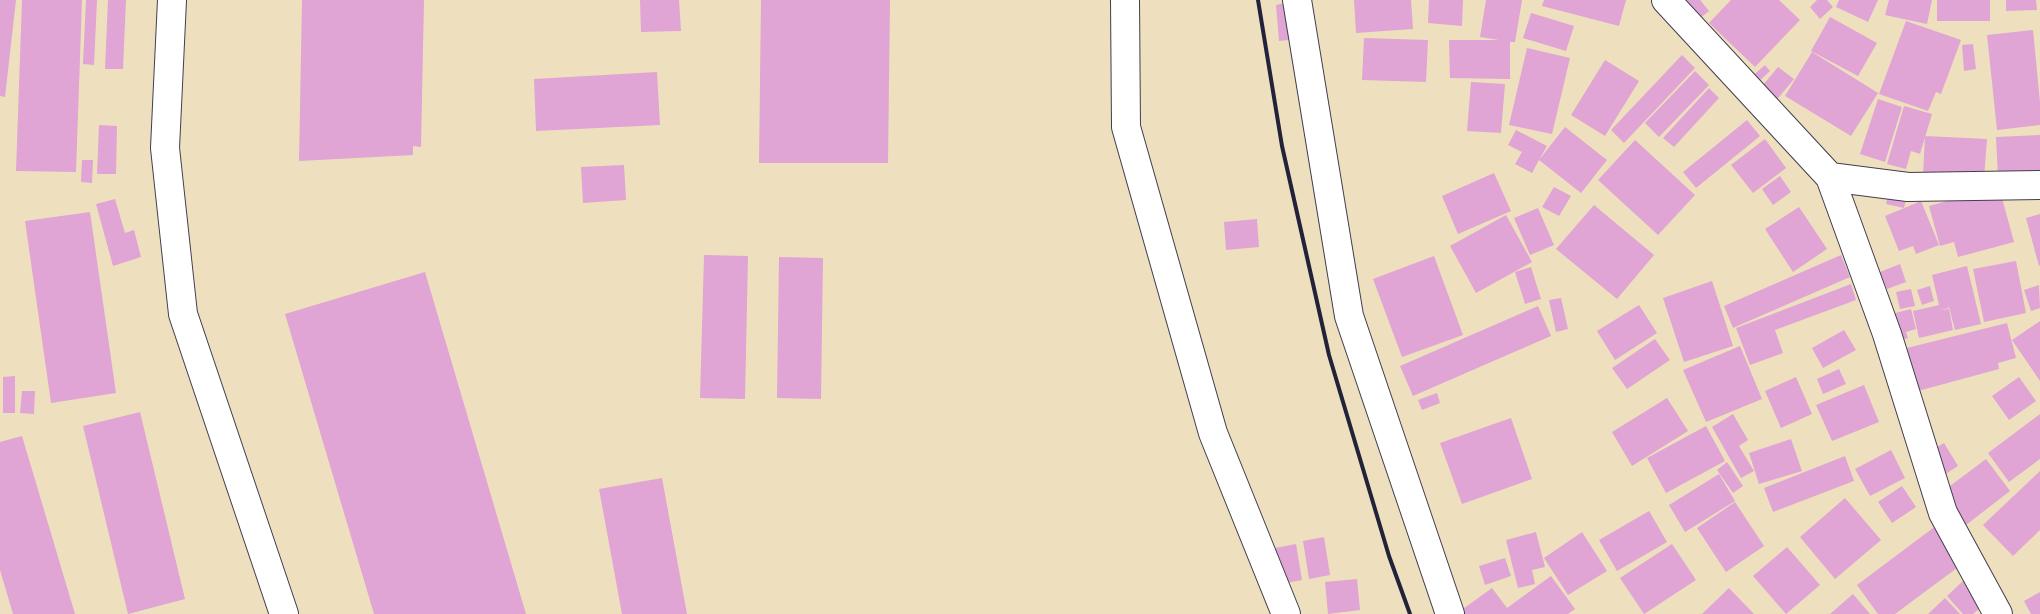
<!DOCTYPE html>
<style>
body{margin:0}
canvas{display:block;background:#eedfbe}
</style>
<canvas width="2040" height="614"></canvas>
<script>
const context = document.querySelector('canvas').getContext('2d');
context.lineJoin = 'round';
function fillPath(path, color) {
  context.fillStyle = color;
  context.fill(path, 'evenodd');
}
function toPath(rows) {
  const path = new Path2D();
  for (const r of rows) {
    path.moveTo(r[0], r[1]);
    for (let i = 2; i < r.length; i += 2) path.lineTo(r[i], r[i + 1]);
  }
  return path;
}
function strokePath(path, color, width, dash) {
  context.strokeStyle = color;
  context.lineWidth = width;
  context.lineCap = dash ? 'butt' : 'round';
  context.setLineDash(dash || []);
  context.stroke(path);
}
fillPath(toPath([
 [0,0,16,0,5,97,0,96],
 [22,0,82,0,76,172,16,171],
 [86,0,97,0,94,65,83,64],
 [108,0,126,0,123,69,105,69],
 [302,0,424,0,421,147,413,146,413,155,299,161],
 [640,0,679,0,681,31,641,32],
 [761,0,890,0,888,163,759,163],
 [1354,0,1411,0,1413,29,1356,33],
 [1429,0,1463,0,1462,26,1428,23],
 [1486,0,1522,0,1515,42,1510,42,1510,79,1450,78,1449,40,1499,40,1480,37],
 [1544,0,1626,0,1619,26,1542,6],
 [1681,0,1700,0,1709,11,1694,23],
 [1731,0,1779,0,1800,20,1755,67,1709,23],
 [1817,0,1827,0,1833,7,1820,19,1810,7],
 [1839,0,1878,0,1868,22,1836,7],
 [1889,0,1932,0,1927,24,1885,15],
 [1937,0,1990,0,1990,21,1937,21],
 [2006,0,2036,0,2037,10,2006,11],
 [1285,3,1289,40,1279,41,1276,5],
 [1531,13,1574,26,1566,51,1523,38],
 [1830,17,1877,43,1858,76,1811,51],
 [1906,21,1961,40,1941,94,1936,92,1928,111,1879,94],
 [2033,30,2040,102,2040,125,1997,130,1987,35],
 [1364,38,1428,40,1426,82,1362,80],
 [1973,44,1976,69,1964,71,1962,45],
 [1527,48,1570,58,1552,134,1509,125],
 [1812,52,1878,93,1851,136,1785,96],
 [1682,55,1695,68,1624,143,1611,130],
 [1605,60,1639,81,1605,136,1571,115],
 [1765,65,1770,71,1754,86,1749,79],
 [1778,67,1794,79,1774,103,1758,91],
 [1695,71,1709,85,1659,137,1645,123],
 [657,72,660,125,536,131,534,79],
 [1471,82,1505,84,1501,133,1467,131],
 [1709,88,1719,98,1674,147,1663,138],
 [1878,99,1902,107,1885,162,1860,154],
 [1904,106,1932,114,1920,154,1911,151,1906,169,1887,164],
 [1747,120,1760,136,1696,188,1683,172],
 [99,125,117,126,116,174,97,174],
 [1565,127,1607,160,1581,193,1539,160,1532,173,1515,164,1522,152,1508,145,1516,130,1547,146,1539,160],
 [2040,135,2040,173,1998,178,1996,137],
 [1925,136,1987,139,1984,178,1923,175],
 [1765,139,1786,168,1753,193,1731,165],
 [1635,140,1695,195,1658,235,1598,180],
 [82,160,93,160,92,183,81,182],
 [624,165,626,200,583,203,581,167],
 [1494,173,1511,211,1458,234,1442,196],
 [1780,176,1791,192,1773,205,1762,189],
 [1554,187,1571,196,1559,216,1542,207],
 [1999,187,2014,242,1958,257,1954,242,1940,246,1929,206],
 [1890,188,1908,192,1904,208,1886,204],
 [115,199,125,233,134,230,141,257,113,266,96,204],
 [1921,201,1939,245,1916,254,1913,246,1899,251,1885,216],
 [1594,205,1654,255,1617,299,1556,249],
 [1799,207,1827,249,1793,272,1765,229],
 [1538,208,1554,245,1530,255,1514,218],
 [90,212,116,393,51,403,25,221],
 [2040,214,2040,265,2039,266,2026,218],
 [1506,215,1532,262,1476,293,1450,246],
 [1257,219,1259,247,1226,250,1224,222],
 [704,255,748,256,745,399,700,398],
 [1841,255,1850,277,1733,328,1724,306],
 [1434,256,1463,335,1402,357,1373,279],
 [779,257,823,258,821,399,777,398],
 [2016,261,2026,313,1984,322,1973,269],
 [1900,264,1906,282,1887,289,1880,272],
 [1967,266,1981,324,1955,330,1948,303,1949,308,1940,310,1949,309,1953,330,1919,338,1913,311,1939,305,1932,275],
 [1531,267,1541,299,1525,304,1515,272],
 [425,272,526,614,374,614,285,314],
 [1712,281,1733,346,1684,362,1663,298],
 [1851,284,1856,300,1775,330,1783,353,1750,365,1736,328],
 [2039,285,2040,308,2031,311,2024,290],
 [1930,286,1934,301,1922,305,1917,290],
 [1911,289,1915,306,1900,309,1896,292],
 [1561,298,1568,329,1556,332,1549,300],
 [1639,305,1657,333,1615,360,1597,331],
 [1538,306,1551,336,1413,396,1400,366],
 [1911,309,1916,329,1906,332,1908,338,1894,342,1888,315],
 [2040,321,2040,381,2012,340],
 [2007,323,2016,358,1998,363,1999,369,1918,391,1907,348],
 [1844,330,1856,350,1823,368,1812,348],
 [1655,339,1670,360,1627,389,1612,368],
 [1740,346,1762,399,1706,422,1683,370],
 [1839,369,1846,384,1823,394,1817,379],
 [15,376,15,413,3,413,3,377],
 [1796,377,1812,414,1781,428,1765,391],
 [2019,377,2036,401,2009,420,1992,396],
 [1864,385,1879,422,1832,441,1816,405],
 [22,391,35,391,34,414,20,413],
 [1437,393,1440,403,1422,410,1418,400],
 [1667,398,1688,431,1632,466,1612,432],
 [140,412,185,599,128,614,83,426],
 [1733,414,1748,440,1739,446,1754,471,1741,478,1712,427],
 [2040,414,2040,459,2009,482,1988,453],
 [1511,418,1532,479,1462,504,1440,443],
 [1706,426,1725,461,1666,493,1647,458],
 [22,436,75,614,13,614,0,570,0,442],
 [1791,439,1802,471,1759,484,1749,453],
 [1944,443,1958,466,1939,478,1925,454],
 [1891,450,1905,478,1870,496,1855,469],
 [1845,456,1854,481,1773,512,1764,488],
 [1986,459,2010,491,1966,525,1942,492],
 [1727,462,1743,486,1733,493,1717,470],
 [2040,471,2040,530,2013,556,1983,525],
 [1719,474,1735,501,1685,532,1669,505],
 [662,478,687,614,622,614,599,489],
 [1902,486,1916,507,1892,523,1878,502],
 [1845,498,1881,540,1835,579,1800,537],
 [1735,502,1764,546,1726,572,1697,528],
 [1649,511,1667,542,1617,571,1599,540],
 [1937,525,1965,562,1895,614,1878,614,1857,585],
 [1536,532,1545,567,1532,570,1535,584,1518,588,1506,540],
 [1582,532,1607,571,1568,595,1544,558],
 [1324,537,1330,575,1309,579,1303,541],
 [1296,544,1302,580,1281,584,1275,548],
 [1672,544,1696,580,1644,614,1620,578],
 [1787,547,1820,585,1786,614,1753,576],
 [1505,558,1511,576,1485,585,1479,566],
 [1551,576,1575,609,1568,614,1456,614,1492,588,1507,608],
 [1357,579,1360,610,1328,614,1325,582],
 [1964,580,1985,604,1973,614,1963,614,1947,596],
 [1729,588,1754,614,1702,614],
 [2040,592,2040,614,2031,614,2024,601],
 [1853,594,1870,614,1830,614],
 [1945,598,1960,614,1928,614]
]), '#e0a5d4');
const minor = toPath([
 [172,0,165,148,183,314,284,614],
 [1125,0,1126,127,1213,433,1286,614],
 [1297,0,1349,316,1450,614],
 [1666,0,1830,177,1908,187,2040,185],
 [1830,177,1887,334,1943,513,1998,614]
]);
strokePath(minor, '#413e4f', 30);
strokePath(minor, '#fff', 28);
strokePath(toPath([
 [1258,0,1282,146,1329,355,1389,556,1410,614]
]), '#22223b', 4);
</script>
